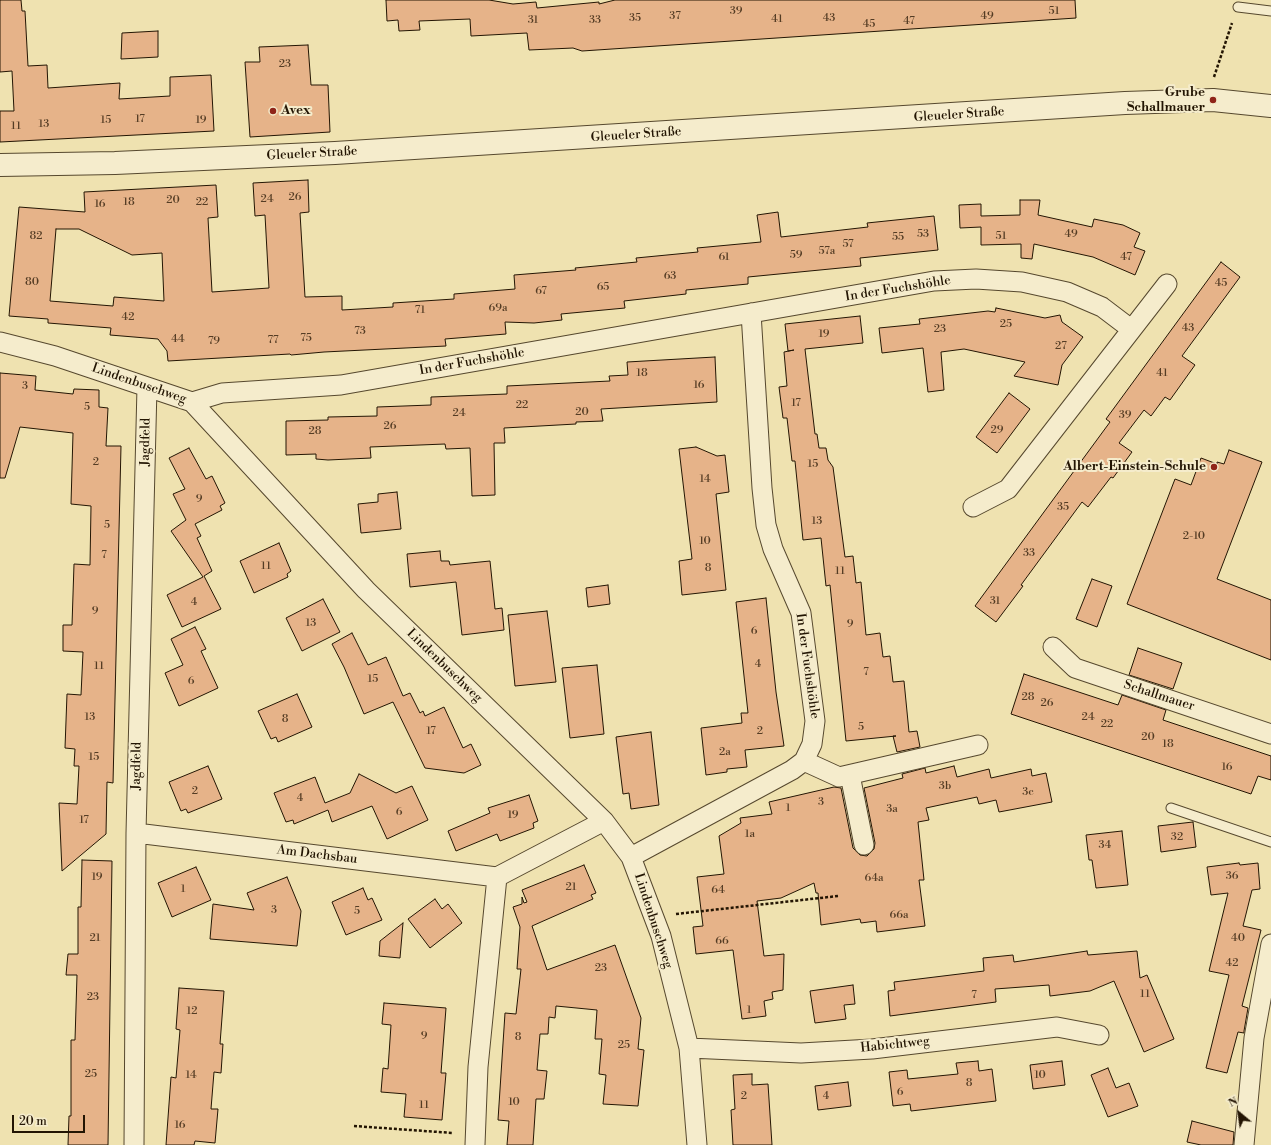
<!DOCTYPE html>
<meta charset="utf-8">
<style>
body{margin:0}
#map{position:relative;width:1271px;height:1145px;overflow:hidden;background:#efe2b0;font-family:"Libre Bodoni",serif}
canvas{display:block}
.north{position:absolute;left:1219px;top:1093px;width:40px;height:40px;-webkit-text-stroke:3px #f5eccc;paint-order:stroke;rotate:331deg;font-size:11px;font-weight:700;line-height:16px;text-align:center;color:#231503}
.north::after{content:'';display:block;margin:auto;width:14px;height:18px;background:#231503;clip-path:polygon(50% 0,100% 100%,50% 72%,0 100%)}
.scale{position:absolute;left:12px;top:1115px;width:73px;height:18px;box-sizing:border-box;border:2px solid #231503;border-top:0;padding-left:5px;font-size:12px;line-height:14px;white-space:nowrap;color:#231503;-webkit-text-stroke:3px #f5eccc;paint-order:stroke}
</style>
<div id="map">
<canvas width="1271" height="1145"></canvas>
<div class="north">N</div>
<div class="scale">20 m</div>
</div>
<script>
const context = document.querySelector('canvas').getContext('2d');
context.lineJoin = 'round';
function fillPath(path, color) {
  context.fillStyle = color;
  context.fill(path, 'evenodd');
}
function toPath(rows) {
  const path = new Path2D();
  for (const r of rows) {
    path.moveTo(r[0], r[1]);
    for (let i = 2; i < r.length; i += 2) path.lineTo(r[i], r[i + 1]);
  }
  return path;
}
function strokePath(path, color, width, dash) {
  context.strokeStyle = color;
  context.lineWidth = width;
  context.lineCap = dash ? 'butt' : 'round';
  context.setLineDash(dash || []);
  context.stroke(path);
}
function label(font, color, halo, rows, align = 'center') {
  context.font = font + ' "Libre Bodoni",serif';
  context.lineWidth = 4;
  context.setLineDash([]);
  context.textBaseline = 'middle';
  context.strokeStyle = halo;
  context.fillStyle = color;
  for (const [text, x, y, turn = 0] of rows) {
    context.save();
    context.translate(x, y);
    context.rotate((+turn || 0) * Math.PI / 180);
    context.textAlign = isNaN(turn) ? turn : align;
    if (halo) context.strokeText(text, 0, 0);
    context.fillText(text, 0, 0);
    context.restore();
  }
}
const building = toPath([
 [0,0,21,0,22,11,25,11,28,66,47,65,48,88,120,83,119,99,170,96,170,77,211,75,214,131,0,142,0,111,14,111,12,71,0,72,0,0],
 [386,0,489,0,513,4,536,2,537,8,599,2,599,4,615,0,1075,0,1076,18,582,51,573,48,529,50,527,33,471,36,470,19,419,21,420,30,399,31,398,20,387,21,386,0],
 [158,31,158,57,121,59,122,33,158,31],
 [308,45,311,85,328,85,330,132,250,137,245,62,260,62,259,47,308,45],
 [308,180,309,212,300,213,305,297,342,296,342,310,393,307,393,303,454,299,454,294,515,289,514,275,576,270,575,268,637,262,636,258,698,252,697,248,761,242,757,215,778,212,781,237,868,227,867,223,934,216,938,250,860,258,861,266,748,277,748,284,686,290,686,294,624,301,625,308,561,314,562,320,534,323,505,322,506,334,445,339,446,346,324,352,291,355,290,354,168,361,167,351,158,339,110,335,111,328,48,323,48,319,9,316,19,207,85,212,84,192,216,185,218,217,208,218,212,292,269,288,265,215,255,216,253,183,308,180],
 [56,229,79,229,132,255,162,253,164,301,114,297,113,306,50,301,56,229],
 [1020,200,1040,200,1038,215,1092,227,1094,219,1123,225,1140,233,1134,247,1145,251,1135,275,1093,257,1034,244,1032,259,1021,258,1021,244,981,245,981,227,960,228,959,205,981,204,981,216,1020,215,1020,200],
 [1221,262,1240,277,1182,356,1195,365,1170,400,1165,397,1151,416,1144,410,1119,443,1132,452,1113,478,1111,477,1088,507,1082,502,1021,585,1023,586,996,622,975,606,1110,422,1106,419,1221,262],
 [996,308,1045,318,1060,315,1062,322,1083,337,1062,365,1058,385,1014,376,1025,362,964,349,941,352,944,390,928,392,923,348,882,353,879,328,920,324,919,319,988,311,995,312,996,308],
 [860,316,863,343,805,349,815,434,817,434,819,448,826,448,828,460,833,467,845,557,853,556,856,583,861,582,866,635,880,633,883,657,890,656,893,682,904,681,909,732,917,731,920,747,897,752,893,736,896,736,846,741,830,585,826,586,821,538,803,540,795,461,792,461,787,418,783,418,779,387,787,386,784,352,794,350,788,351,785,324,860,316],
 [715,357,717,402,601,409,603,421,576,422,576,424,504,428,505,443,494,443,495,495,472,496,470,448,446,449,445,444,370,447,371,458,328,460,316,459,316,454,286,455,286,421,328,420,328,417,377,416,377,407,431,405,431,397,507,394,507,386,610,381,609,376,628,375,627,362,715,357],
 [0,373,36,376,35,390,73,394,74,389,99,390,99,407,108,408,106,446,121,446,113,783,107,782,106,834,62,871,59,803,77,804,79,766,74,766,75,749,65,748,67,694,81,695,83,652,63,651,63,625,72,625,74,564,90,565,91,506,71,504,73,433,20,427,5,478,0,478,0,373],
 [1009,393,1030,409,997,453,976,437,1009,393],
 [696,447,717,456,725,455,729,492,716,494,726,590,682,595,679,561,692,559,679,449,696,447],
 [189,448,206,479,212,476,225,503,220,506,222,510,195,524,201,536,197,538,212,571,204,576,221,609,182,627,167,595,203,577,171,531,186,520,173,494,185,489,169,458,189,448],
 [1229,450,1262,462,1217,579,1271,600,1271,660,1127,604,1175,479,1191,485,1201,458,1217,464,1217,462,1224,464,1229,450],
 [397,492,401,529,361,533,358,504,378,502,378,494,397,492],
 [279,543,291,571,287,574,288,577,254,593,240,561,279,543],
 [440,551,441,561,449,561,450,565,490,561,495,609,502,608,504,630,462,635,456,582,410,587,407,554,440,551],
 [1092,579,1112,586,1097,627,1076,619,1092,579],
 [608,585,610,604,588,607,586,588,608,585],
 [766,598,776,692,784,746,745,750,747,767,727,769,727,772,706,775,701,728,742,723,741,713,748,713,736,602,766,598],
 [323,599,340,632,302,651,286,618,323,599],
 [547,611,556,682,515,686,508,615,547,611],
 [195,627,206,649,201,651,218,688,179,706,165,673,183,665,171,639,195,627],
 [352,633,368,665,386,657,403,696,410,693,420,713,423,711,425,716,444,707,463,748,471,744,481,765,464,773,425,768,393,702,364,714,344,667,332,644,352,633],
 [1138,648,1182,663,1173,689,1129,675,1138,648],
 [597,665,604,734,570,738,562,668,597,665],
 [1024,674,1118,705,1122,695,1166,710,1163,720,1271,756,1271,780,1258,776,1251,794,1011,714,1024,674],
 [297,694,312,727,278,742,276,737,271,739,258,711,297,694],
 [651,732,659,805,631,809,629,793,623,794,616,737,651,732],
 [208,766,222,799,188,813,186,809,181,811,169,782,208,766],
 [954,766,957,777,989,769,991,778,1031,769,1032,776,1046,773,1052,802,999,812,996,800,979,804,977,797,926,808,929,820,918,822,924,880,919,880,925,926,877,932,876,921,861,923,860,919,821,925,818,893,816,893,814,883,781,898,757,901,764,956,784,954,783,990,772,992,773,999,764,1001,766,1016,742,1019,733,950,696,954,693,927,703,926,697,877,724,874,719,836,741,823,740,818,772,814,769,802,834,787,841,788,853,848,860,855,867,856,874,849,875,843,864,788,903,778,902,774,925,768,926,773,954,766],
 [359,774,396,793,412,786,428,820,387,839,372,806,332,822,328,810,294,824,293,820,286,822,274,793,315,777,325,803,350,793,359,774],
 [529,795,538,821,533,823,534,828,500,841,497,834,456,851,448,831,490,813,488,808,529,795],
 [1193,822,1196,847,1161,852,1158,826,1193,822],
 [1122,831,1128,885,1096,888,1092,860,1089,860,1086,835,1122,831],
 [82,860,112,861,108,1145,68,1145,69,1116,71,1116,71,1040,75,1040,77,975,66,975,68,954,78,954,78,907,81,907,82,860],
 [1239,863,1240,865,1258,863,1260,889,1252,890,1243,926,1261,930,1242,1006,1248,1008,1244,1031,1244,1033,1238,1032,1227,1073,1206,1068,1229,975,1209,971,1228,893,1211,895,1207,867,1239,863],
 [584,865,596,893,591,895,593,899,532,926,547,970,615,945,641,1018,638,1049,644,1050,638,1106,603,1104,606,1075,599,1074,602,1039,595,1039,597,1010,556,1006,555,1018,549,1017,548,1034,540,1034,537,1070,547,1071,544,1099,536,1099,533,1145,507,1145,509,1121,498,1120,505,1013,516,1014,521,969,517,969,520,927,513,907,522,904,522,897,524,903,527,902,522,890,584,865],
 [196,867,211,900,172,917,158,883,196,867],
 [287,877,301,911,297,946,210,939,213,904,254,910,247,893,287,877],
 [363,888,368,900,372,898,382,920,346,935,332,902,363,888],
 [435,899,442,909,448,904,462,923,430,948,408,919,435,899],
 [403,923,400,958,379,956,380,941,403,923],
 [1087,951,1088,955,1137,951,1140,978,1147,975,1174,1039,1144,1052,1114,981,1090,991,1050,996,1049,985,995,989,996,1002,890,1016,888,991,895,990,894,982,984,971,983,958,1013,955,1014,962,1087,951],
 [853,985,855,1004,844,1005,846,1019,815,1023,810,991,853,985],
 [179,988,224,991,220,1044,223,1044,221,1073,214,1072,211,1109,218,1109,215,1143,195,1141,194,1145,166,1145,171,1077,176,1078,180,1030,176,1029,179,988],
 [384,1003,446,1008,441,1073,446,1073,442,1120,404,1117,406,1094,381,1092,383,1068,388,1069,391,1025,382,1024,384,1003],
 [978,1061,979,1071,992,1069,996,1101,911,1111,910,1104,893,1106,889,1072,907,1070,908,1079,958,1074,956,1063,978,1061],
 [1062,1061,1065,1085,1033,1089,1030,1065,1062,1061],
 [1108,1068,1116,1088,1129,1083,1138,1106,1108,1117,1091,1075,1108,1068],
 [752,1074,752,1085,768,1084,772,1145,733,1145,731,1110,735,1109,733,1075,752,1074],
 [848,1082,851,1106,818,1110,815,1086,848,1082],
 [1192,1121,1234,1132,1233,1145,1201,1145,1187,1142,1192,1121]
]);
fillPath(building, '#e6b389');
strokePath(building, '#231503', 1);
const service = toPath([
 [1238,7,1271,11],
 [1171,808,1271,842]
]);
const minor = toPath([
 [0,342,55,356,192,402,366,590,604,821,631,857,661,936,689,1048,697,1145],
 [192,402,222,393,341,385,934,281,976,279,1022,282,1067,292,1102,307,1131,329],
 [973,507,1008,489,1167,284],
 [1053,647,1075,668,1271,734],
 [804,761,839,777,978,745],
 [850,775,864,845],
 [136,833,497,877,604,821],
 [631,857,792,770,804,761,812,744,815,721,801,613,773,549,766,525,762,488,751,313],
 [689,1048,801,1053,872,1049,1057,1027,1099,1035],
 [134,1145,136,833,147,387],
 [475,1145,478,1067,497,877],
 [1244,1145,1254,1038,1271,944]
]);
const tertiary = toPath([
 [0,165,115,163,335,153,1125,103,1213,100,1271,106]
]);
strokePath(service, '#56482e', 11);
strokePath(minor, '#56482e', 21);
strokePath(tertiary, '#56482e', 24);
strokePath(toPath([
 [1214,77,1232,23],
 [676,914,838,896],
 [354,1126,453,1133]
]), '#231503', 2.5, [3, 2]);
strokePath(service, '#f5eccc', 9);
strokePath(minor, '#f5eccc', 19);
strokePath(tertiary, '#f5eccc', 22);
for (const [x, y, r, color] of [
 [1213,100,4,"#8f2418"],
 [273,111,4,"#8f2418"],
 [1214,467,4,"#8f2418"]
]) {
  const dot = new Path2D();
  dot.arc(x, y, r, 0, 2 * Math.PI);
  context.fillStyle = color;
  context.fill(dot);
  strokePath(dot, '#f5eccc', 1.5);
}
label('11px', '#543c24', null, [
 ["39",736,11],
 ["51",1054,11],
 ["37",675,16],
 ["49",987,16],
 ["35",635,18],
 ["43",829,18],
 ["41",777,19],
 ["31",533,20],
 ["33",595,20],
 ["47",909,21],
 ["45",869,24],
 ["23",285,64],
 ["17",140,119],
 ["15",106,120],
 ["19",201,120],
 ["13",44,124],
 ["11",16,126],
 ["26",295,197],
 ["24",267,199],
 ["20",173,200],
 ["18",129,202],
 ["22",202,202],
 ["16",100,204],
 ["53",923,234],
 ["49",1071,234],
 ["82",36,236],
 ["51",1001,236],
 ["55",898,237],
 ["57",848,244],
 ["57a",827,251],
 ["59",796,255],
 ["61",724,257],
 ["47",1126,257],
 ["63",670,276],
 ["80",32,282],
 ["45",1221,283],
 ["65",603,287],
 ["67",541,291],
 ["69a",498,308],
 ["71",420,310],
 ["42",128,317],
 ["25",1006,324],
 ["43",1188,328],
 ["23",940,329],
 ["73",360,331],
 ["19",824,334],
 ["75",306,338],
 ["44",178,339],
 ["77",273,340],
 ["79",214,341],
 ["27",1061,346],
 ["18",642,373],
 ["41",1162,373],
 ["16",699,385],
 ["3",25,386],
 ["17",796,403],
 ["22",522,405],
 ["5",87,407],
 ["20",582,412],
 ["24",459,413],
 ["39",1125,415],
 ["26",390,426],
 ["29",997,430],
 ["28",315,431],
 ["2",96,462],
 ["15",813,464],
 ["14",705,479],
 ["9",199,499],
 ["35",1063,507],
 ["13",817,521],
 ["5",107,525],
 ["2-10",1194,536],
 ["10",705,541],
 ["33",1029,553],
 ["7",104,555],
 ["11",266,566],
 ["8",708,568],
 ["11",840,571],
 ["31",995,601],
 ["4",194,602],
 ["9",95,611],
 ["13",311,623],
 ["9",850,624],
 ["6",754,631],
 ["4",758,664],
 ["11",99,666],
 ["7",866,672],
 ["15",373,679],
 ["6",191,681],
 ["28",1028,697],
 ["26",1047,703],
 ["13",90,717],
 ["24",1088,717],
 ["8",285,719],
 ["22",1107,724],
 ["5",861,727],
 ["17",431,731],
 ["2",760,731],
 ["20",1148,737],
 ["18",1168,744],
 ["2a",725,752],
 ["15",94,757],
 ["16",1227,767],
 ["3b",945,786],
 ["2",195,791],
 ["3c",1028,792],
 ["4",300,798],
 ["3",821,802],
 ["1",788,808],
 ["3a",892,809],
 ["6",399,812],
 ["19",513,815],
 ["17",84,820],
 ["1a",750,834],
 ["32",1177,837],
 ["34",1105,845],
 ["36",1232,876],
 ["19",97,877],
 ["64a",874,878],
 ["21",571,887],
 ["1",183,889],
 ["64",718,890],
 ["3",274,910],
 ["5",357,911],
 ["66a",899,915],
 ["21",95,938],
 ["40",1238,938],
 ["66",722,941],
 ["42",1232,963],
 ["23",601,968],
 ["11",1145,994],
 ["7",974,995],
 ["23",93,997],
 ["1",749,1010],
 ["12",192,1011],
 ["9",424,1036],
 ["8",518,1037],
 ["25",624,1045],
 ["25",91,1074],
 ["14",191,1075],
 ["10",1040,1075],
 ["8",969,1083],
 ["6",900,1092],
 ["2",744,1096],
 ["4",826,1096],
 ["10",514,1102],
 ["11",424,1105],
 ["16",180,1125]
]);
label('bold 13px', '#231503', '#f5eccc', [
 ["Grube",1205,93],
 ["Schallmauer",1205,108],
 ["Avex",281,111,"left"],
 ["Albert-Einstein-Schule",1206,467]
], 'right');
label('13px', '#231503', '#f5eccc', [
 ["Gleueler Straße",959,115,-4],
 ["Gleueler Straße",636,135,-4],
 ["Gleueler Straße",312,154,-3],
 ["In der Fuchshöhle",898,289,-9],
 ["In der Fuchshöhle",472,362,-10],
 ["Lindenbuschweg",139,384,19],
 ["Jagdfeld",146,442,-89],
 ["Lindenbuschweg",444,666,44],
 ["In der Fuchshöhle",807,666,82],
 ["Schallmauer",1159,696,18],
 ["Jagdfeld",137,766,-89],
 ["Am Dachsbau",317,855,7],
 ["Lindenbuschweg",653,921,72],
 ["Habichtweg",895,1045,-6]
]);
</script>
